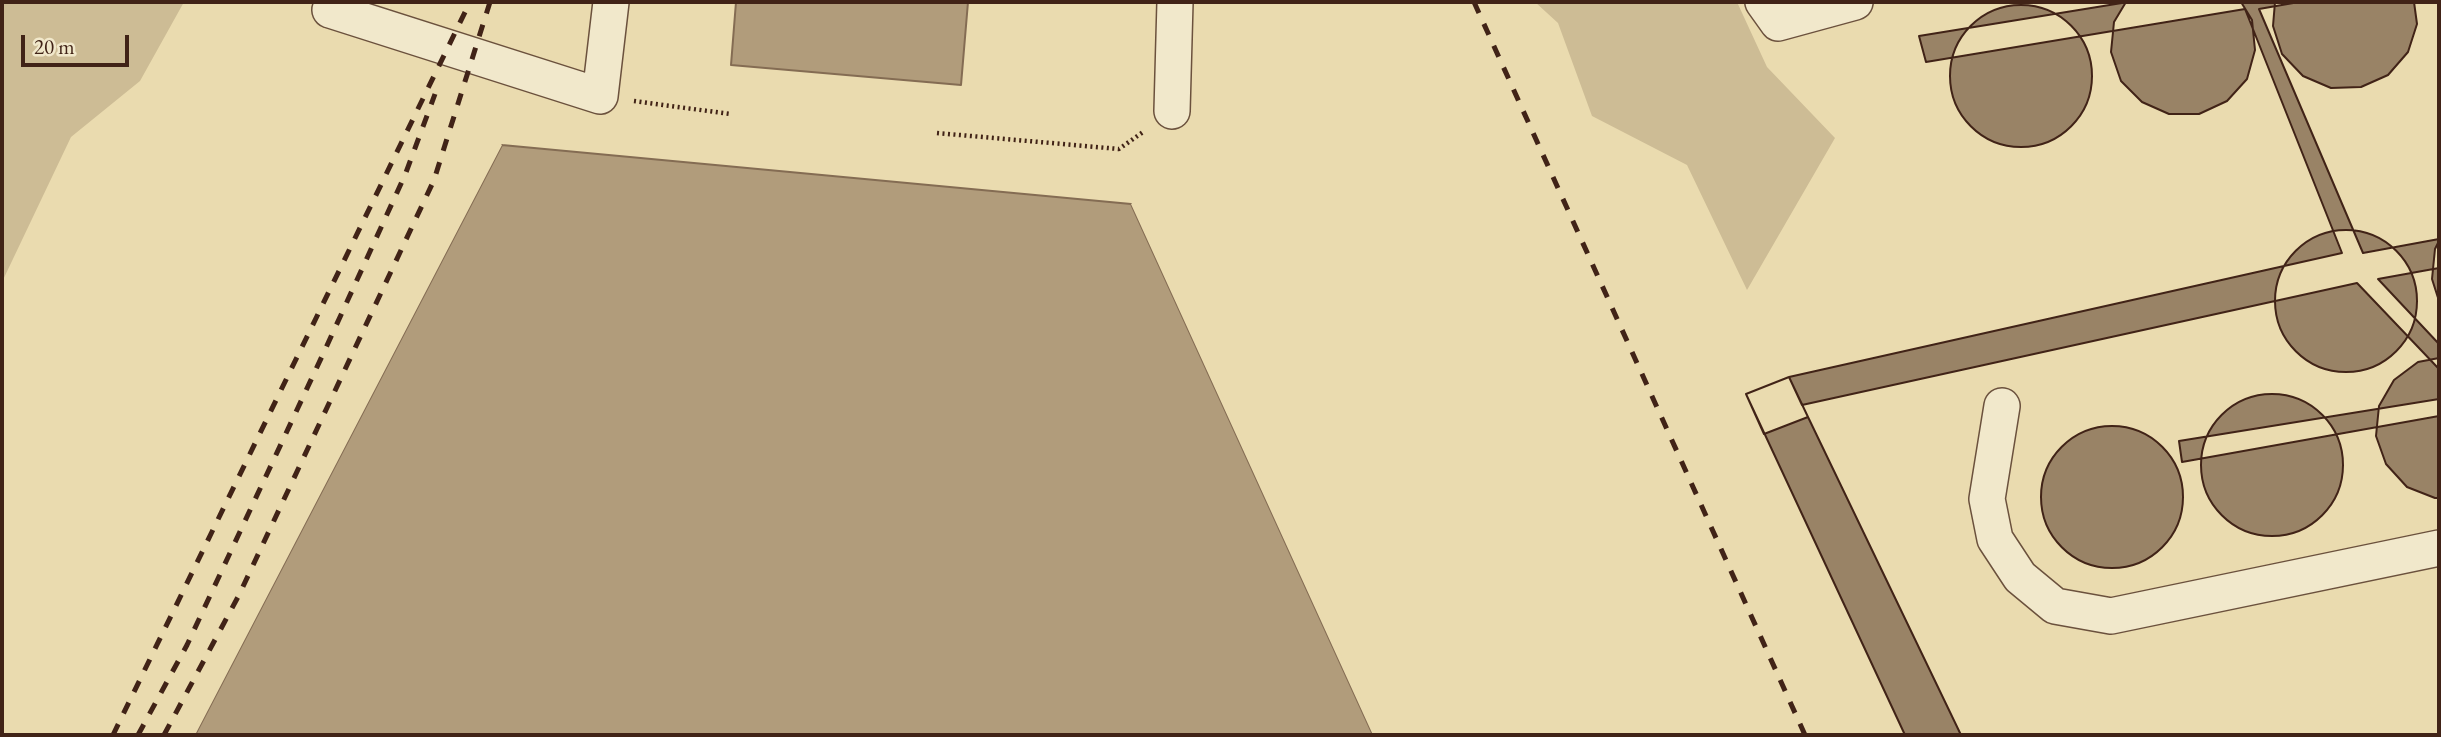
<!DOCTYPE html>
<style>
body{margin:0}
#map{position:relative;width:2441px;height:737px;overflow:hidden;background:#eadbaf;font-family:"EB Garamond",serif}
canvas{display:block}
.frame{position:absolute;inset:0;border:4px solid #412317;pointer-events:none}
.scale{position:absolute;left:21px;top:35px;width:108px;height:32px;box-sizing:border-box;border:4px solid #412317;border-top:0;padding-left:9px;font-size:21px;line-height:24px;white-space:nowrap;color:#412317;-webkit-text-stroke:5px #f1e8cb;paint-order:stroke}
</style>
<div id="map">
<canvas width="2441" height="737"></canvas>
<div class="frame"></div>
<div class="scale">20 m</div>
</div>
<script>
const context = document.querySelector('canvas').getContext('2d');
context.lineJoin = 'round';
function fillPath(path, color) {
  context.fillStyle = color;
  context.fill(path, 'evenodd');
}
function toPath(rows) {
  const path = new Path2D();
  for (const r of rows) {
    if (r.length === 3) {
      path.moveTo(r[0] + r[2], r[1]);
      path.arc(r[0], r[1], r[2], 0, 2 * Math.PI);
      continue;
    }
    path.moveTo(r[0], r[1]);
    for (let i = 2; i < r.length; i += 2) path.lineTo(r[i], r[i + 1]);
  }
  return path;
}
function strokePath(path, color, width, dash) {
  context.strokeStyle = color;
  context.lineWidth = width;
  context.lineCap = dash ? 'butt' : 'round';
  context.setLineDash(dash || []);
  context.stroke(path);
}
fillPath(toPath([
 [2,2,184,2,140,81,71,137,2,282],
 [1535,2,1737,2,1767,67,1835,138,1747,290,1687,165,1592,116,1558,23]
]), '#cdbc95');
const water = toPath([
 [736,2,968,2,961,85,731,65,736,2],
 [502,145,1131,204,1373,735,195,735,502,145]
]);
fillPath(water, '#b19c7b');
strokePath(water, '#846c53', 2);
fillPath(toPath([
 [499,143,502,145,195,735,192,735],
 [1134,203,1377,734,1377,735,1373,735,1131,204]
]), '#eadbaf');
const building = toPath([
 [2126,2,2241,2,2252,20,2255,50,2247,79,2227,101,2199,114,2169,114,2142,102,2121,81,2111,52,2114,22,2126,2],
 [2128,2,2299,2,2259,9,2363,253,2439,239,2439,268,2378,279,2439,344,2439,369,2357,283,1802,405,1789,377,2342,253,2245,9,1926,62,1919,36,2128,2],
 [2275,2,2414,2,2417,24,2408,52,2388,75,2361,87,2331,88,2303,76,2282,54,2273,26,2275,2],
 [2021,76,71],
 [2346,301,71],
 [2439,241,2439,301,2432,279,2435,249,2439,241],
 [2439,358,2439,498,2435,498,2407,487,2386,464,2376,436,2379,406,2394,380,2418,362,2439,358],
 [1789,377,1808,417,1961,735,1905,735,1746,394,1789,377],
 [1789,377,1808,417,1764,434,1746,394,1789,377],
 [2272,465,71],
 [2439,399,2439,416,2182,462,2179,441,2439,399],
 [2112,497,71]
]);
fillPath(building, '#998366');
strokePath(building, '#412317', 2);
const minor = toPath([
 [333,2,330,10,600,96,611,2],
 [1763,2,1778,23,1855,2],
 [1172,111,1175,2],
 [2002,406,1987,499,1995,539,2020,577,2055,606,2111,616,2439,548]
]);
strokePath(minor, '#6b513d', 38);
strokePath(toPath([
 [634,101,730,114],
 [937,133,1119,149,1143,132]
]), '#412317', 4.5, [2, 3.5]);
strokePath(minor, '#f1e8cb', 35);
strokePath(toPath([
 [1474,2,1805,735],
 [113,735,470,2],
 [138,735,187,645,324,352,405,175,435,94],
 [164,735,239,595,434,180,490,2]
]), '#412317', 5, [12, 12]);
</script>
